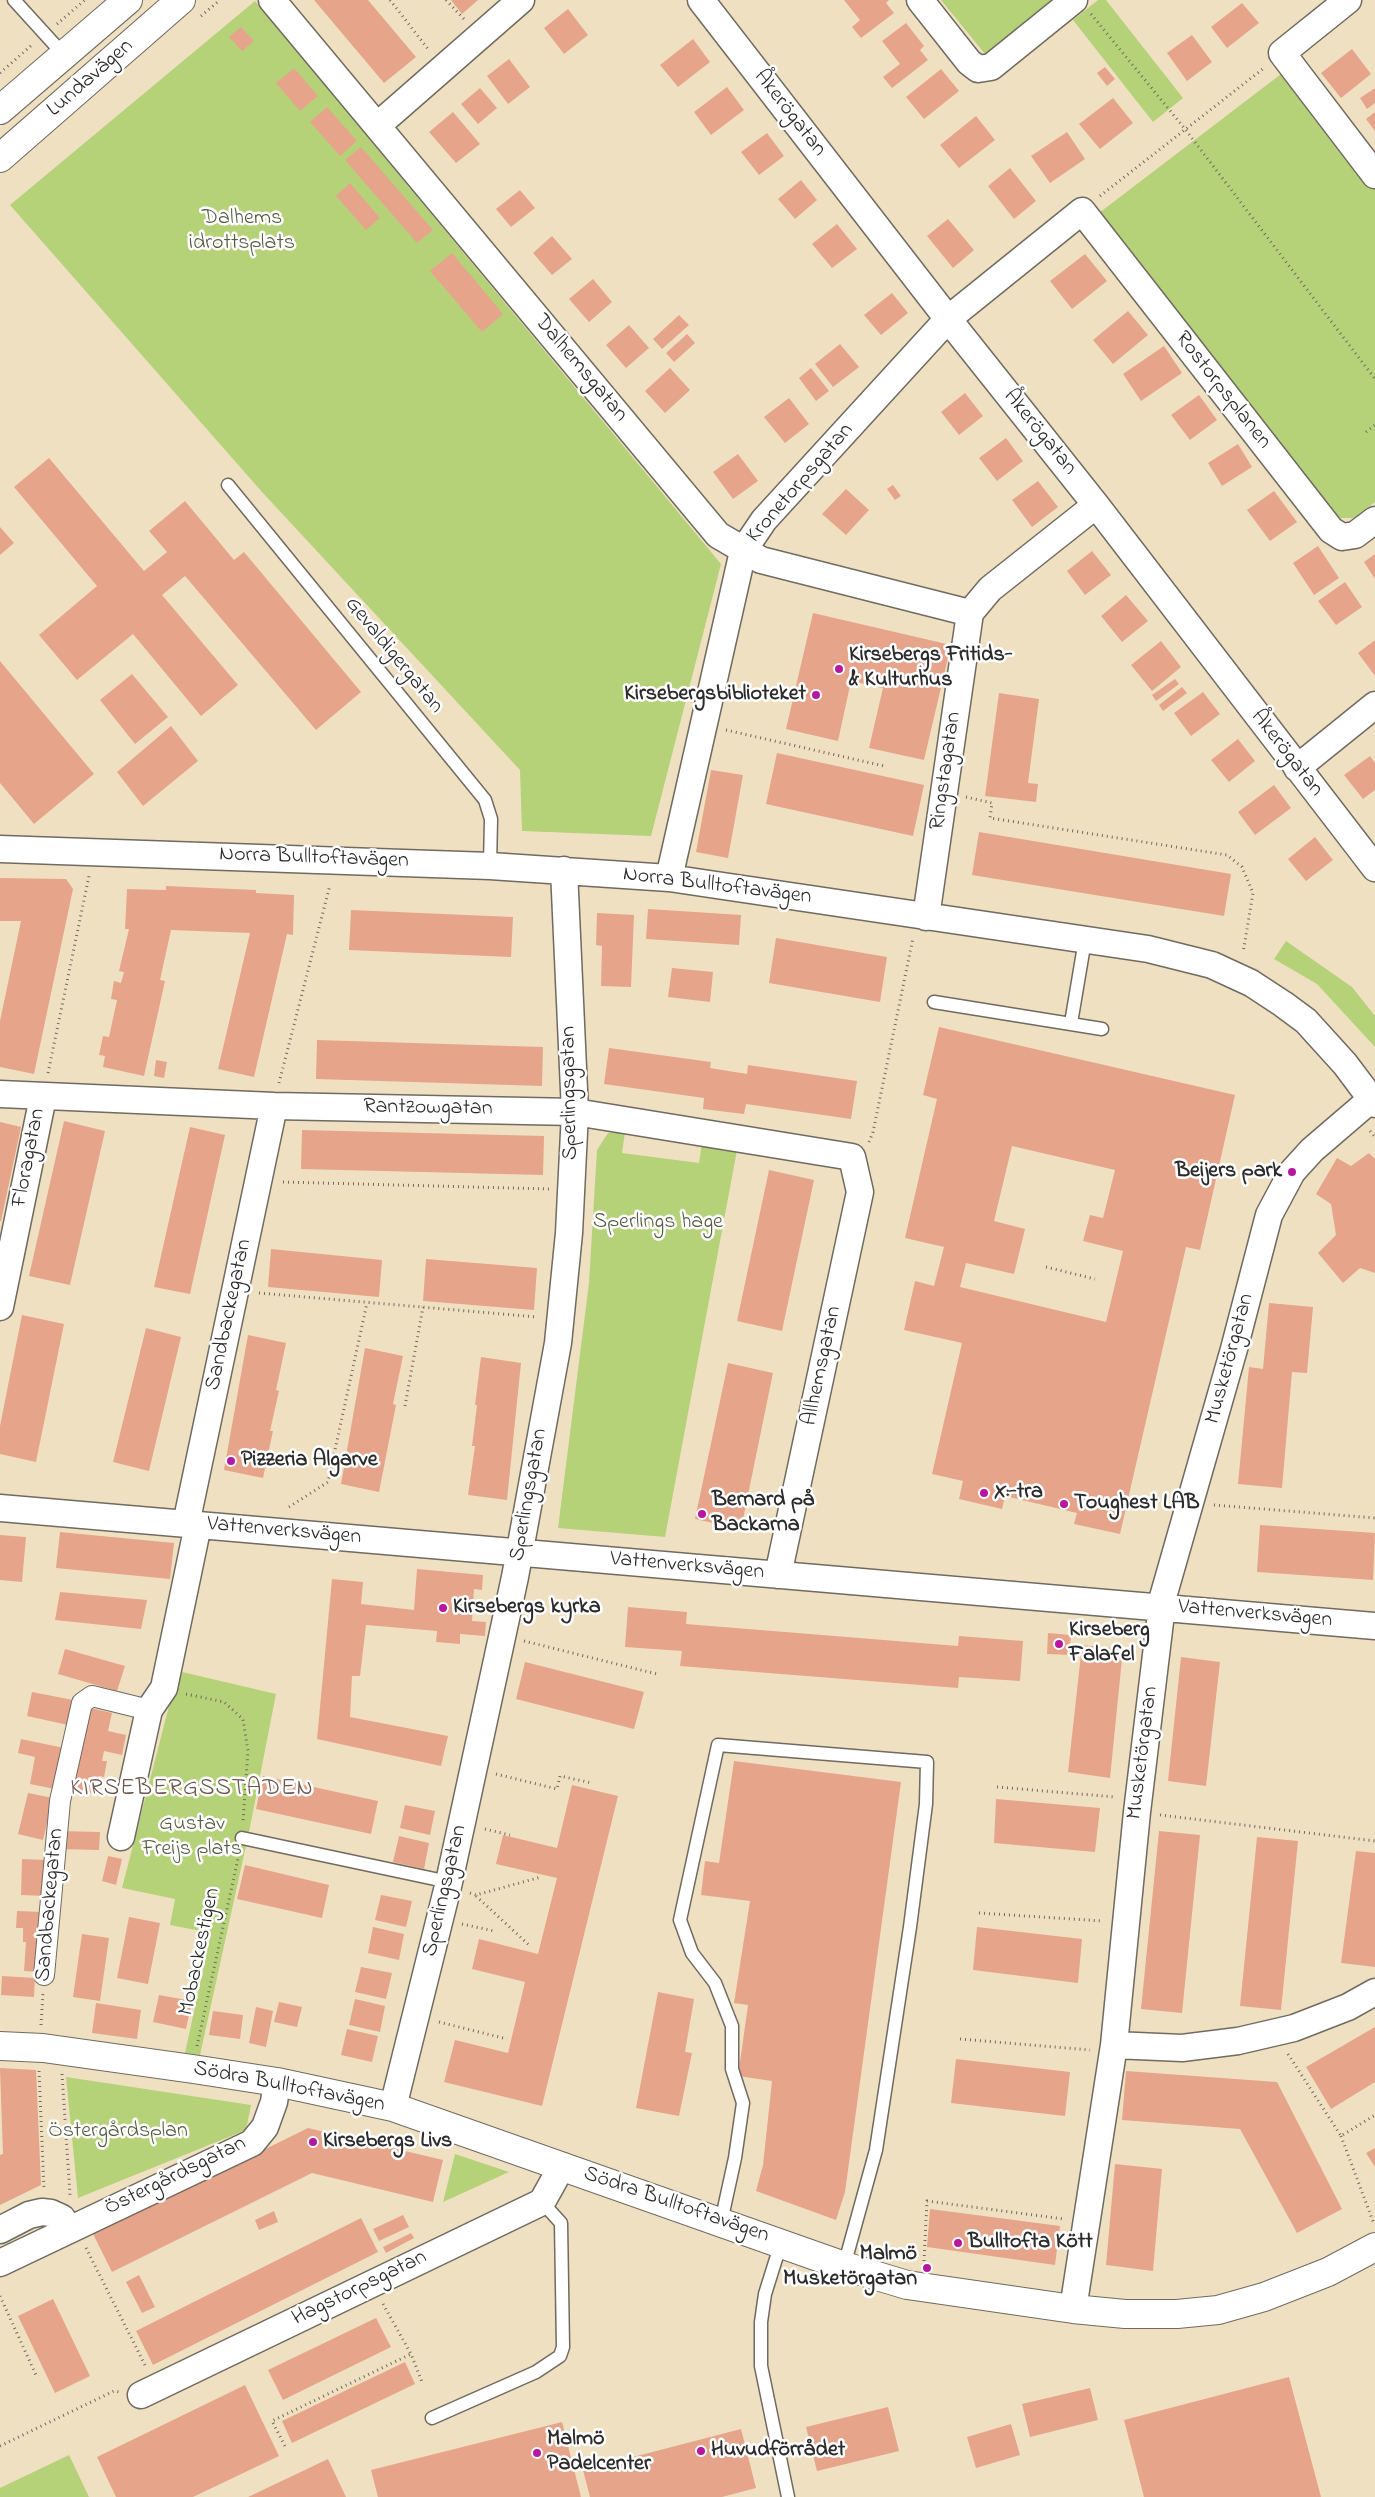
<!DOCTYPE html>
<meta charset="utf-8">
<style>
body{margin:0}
canvas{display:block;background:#efe0c1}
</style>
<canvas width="1375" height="2497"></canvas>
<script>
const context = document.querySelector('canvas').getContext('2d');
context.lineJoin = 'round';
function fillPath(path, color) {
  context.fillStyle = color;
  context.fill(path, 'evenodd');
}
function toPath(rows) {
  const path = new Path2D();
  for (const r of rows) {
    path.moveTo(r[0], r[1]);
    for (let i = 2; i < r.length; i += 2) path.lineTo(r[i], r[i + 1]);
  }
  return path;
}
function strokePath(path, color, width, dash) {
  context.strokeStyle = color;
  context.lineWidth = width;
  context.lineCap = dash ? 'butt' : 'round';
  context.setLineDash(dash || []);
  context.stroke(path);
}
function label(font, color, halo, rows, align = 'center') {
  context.font = font + ' "Indie Flower",sans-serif';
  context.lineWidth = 5;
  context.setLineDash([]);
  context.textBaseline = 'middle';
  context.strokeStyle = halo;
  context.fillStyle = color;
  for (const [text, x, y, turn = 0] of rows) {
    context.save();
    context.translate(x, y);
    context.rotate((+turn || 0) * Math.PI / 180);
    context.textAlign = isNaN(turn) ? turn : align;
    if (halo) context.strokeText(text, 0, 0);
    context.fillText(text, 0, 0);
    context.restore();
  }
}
fillPath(toPath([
 [941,0,1054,0,985,54],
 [1098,0,1106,0,1183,98,1153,122,1073,20],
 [255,1,721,564,651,836,522,831,520,770,262,492,10,205],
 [1285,71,1375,188,1375,502,1354,518,1334,518,1099,213],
 [1286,941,1352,987,1375,1016,1375,1047,1317,984,1274,959],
 [625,1132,622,1153,699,1163,702,1143,737,1150,665,1537,558,1528,589,1283,597,1150,608,1133],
 [178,1671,276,1694,249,1832,200,2055,185,2053,211,1933,170,1925,175,1899,122,1888],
 [66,2077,251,2105,246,2130,78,2198],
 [455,2154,509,2172,443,2202],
 [69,2455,89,2497,0,2497,0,2488]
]), '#b5d279');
fillPath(toPath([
 [314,0,368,0,416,57,384,83],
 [451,0,478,0,462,14],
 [844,0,889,0,886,3,894,13,861,38,852,27,860,20],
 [1242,3,1259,23,1227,48,1211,27],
 [568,9,588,35,564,54,544,28],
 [906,23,924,46,920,50,928,60,892,88,883,77,900,64,882,41],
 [241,27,254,41,242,51,229,37],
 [1192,35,1212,62,1187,81,1167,53],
 [693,39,710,62,678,87,660,65],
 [1352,49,1371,74,1341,98,1321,73],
 [509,59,530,87,508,104,487,76],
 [1105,67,1115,79,1107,86,1097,73],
 [294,68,318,96,300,111,276,83],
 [941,69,959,91,924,119,906,97],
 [727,87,744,110,711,135,694,112],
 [480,88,497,108,478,124,461,104],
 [1375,88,1375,103,1367,109,1360,98],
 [1113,98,1133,123,1100,149,1079,124],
 [327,107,357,141,340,156,310,122],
 [453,112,480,144,456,163,429,132],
 [1375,112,1375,131,1366,119],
 [976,116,995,140,959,168,940,145],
 [1067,132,1085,159,1050,183,1031,156],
 [767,133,784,156,759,175,741,152],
 [361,147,433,230,417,243,345,160],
 [1010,168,1036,201,1014,219,988,186],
 [801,180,817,200,795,219,778,199],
 [350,183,380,218,366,230,336,196],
 [520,190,535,208,511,227,496,209],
 [948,219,974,250,953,268,927,236],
 [837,224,857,249,832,268,812,244],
 [552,236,572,259,552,275,533,253],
 [452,253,503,314,482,332,430,271],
 [1085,254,1107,281,1072,309,1050,281],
 [593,279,612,302,589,322,569,299],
 [892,293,908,313,881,335,864,315],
 [1128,311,1148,335,1113,364,1093,340],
 [679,315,689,325,662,349,653,339],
 [629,325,649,348,626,368,606,345],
 [687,334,695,343,674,362,666,353],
 [840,344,859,367,833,387,815,364],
 [1164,346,1182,373,1141,401,1123,374],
 [670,368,690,390,665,413,645,391],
 [811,368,829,391,816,401,799,378],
 [965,393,983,416,959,435,941,412],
 [1199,395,1217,420,1190,440,1171,415],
 [789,398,809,424,785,443,764,417],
 [1006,438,1023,461,997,481,979,458],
 [1238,444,1252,467,1222,486,1208,463],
 [738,454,758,481,733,499,713,472],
 [49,458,144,571,167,552,149,531,185,501,234,560,244,552,361,692,316,730,185,576,162,595,238,685,201,716,133,634,77,680,39,635,97,586,14,487],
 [1038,481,1058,507,1032,527,1012,500],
 [893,485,901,496,895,500,887,489],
 [846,489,869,510,846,535,822,514],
 [1274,491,1297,522,1270,541,1247,510],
 [0,527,14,543,0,555],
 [1318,546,1339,578,1314,595,1293,563],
 [1092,551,1111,575,1085,595,1067,571],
 [1375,554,1375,579,1364,562],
 [1345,582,1362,607,1336,625,1318,601],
 [1126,595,1148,621,1122,642,1101,616],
 [813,613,951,645,924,760,869,748,883,688,851,681,838,741,786,729],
 [1375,640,1375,676,1358,653],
 [1161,641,1181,667,1152,691,1131,665],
 [0,661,94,774,34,824,0,783],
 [132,674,168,717,135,744,100,700],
 [1175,679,1179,684,1156,701,1152,695],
 [1182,687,1187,693,1163,711,1159,705],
 [1203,692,1220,714,1191,736,1174,713],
 [999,693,1039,699,1028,783,1038,784,1036,802,985,796],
 [171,726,198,761,143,806,117,772],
 [1238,739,1255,761,1229,782,1211,760],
 [777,753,924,785,913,836,766,804],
 [1370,756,1375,763,1375,790,1363,799,1344,775],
 [711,770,743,775,728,858,696,852],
 [1274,785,1291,808,1255,835,1238,812],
 [979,832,1231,874,1224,916,972,875],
 [1315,837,1333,860,1306,881,1288,859],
 [0,878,66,879,73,889,34,1074,0,1067,0,1021,21,921,0,921],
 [166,886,256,890,256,893,294,895,293,935,287,934,254,1077,218,1069,250,933,171,930,160,980,165,981,144,1076,103,1067,105,1056,99,1055,103,1036,109,1037,117,1000,111,999,114,981,121,983,124,972,119,971,129,929,125,929,127,889,166,890],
 [648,909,741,915,739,945,646,939],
 [351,910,513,917,511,957,349,950],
 [597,913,634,915,631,987,601,986,602,946,596,945],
 [776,938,887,957,880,1002,769,983],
 [672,968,713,972,710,1002,668,997],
 [939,1027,1235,1095,1200,1250,1186,1247,1120,1534,1074,1524,1077,1513,1005,1496,1002,1509,959,1499,963,1481,932,1474,962,1343,904,1330,915,1281,934,1286,944,1247,905,1238,937,1099,923,1095],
 [1012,1146,1115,1170,1103,1218,1090,1215,1083,1241,1123,1251,1106,1322,960,1287,966,1263,1014,1274,1025,1229,994,1221],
 [317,1040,543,1047,542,1086,316,1079],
 [609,1048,711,1062,710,1068,747,1074,748,1065,857,1081,851,1119,746,1104,744,1114,703,1109,704,1098,604,1084],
 [156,1060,167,1062,164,1078,154,1076],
 [64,1121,105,1131,70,1285,29,1276],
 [0,1122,21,1127,1,1221,0,1221],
 [190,1127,225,1135,190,1294,154,1287],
 [302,1130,544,1136,543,1175,301,1169],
 [1369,1153,1375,1159,1375,1273,1360,1268,1343,1283,1318,1253,1336,1235,1331,1204,1316,1194,1337,1158,1351,1166],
 [769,1170,814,1180,782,1331,737,1321],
 [271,1249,382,1260,379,1297,268,1287],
 [426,1259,537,1268,534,1310,423,1301],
 [1269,1303,1313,1307,1307,1373,1292,1372,1282,1488,1238,1484,1249,1367,1263,1369],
 [22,1315,64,1324,36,1462,0,1454,0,1426],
 [146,1328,181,1337,149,1471,113,1462],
 [248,1335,286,1343,276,1390,279,1391,270,1431,273,1431,263,1478,224,1470],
 [365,1348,403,1356,393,1404,396,1405,379,1492,341,1484],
 [481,1357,521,1363,507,1500,468,1495,475,1446,472,1446,477,1405,475,1405],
 [728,1363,773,1373,741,1529,695,1519],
 [1260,1525,1375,1533,1373,1580,1257,1572],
 [60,1532,174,1543,170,1579,56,1568],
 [0,1535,26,1537,22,1582,0,1580],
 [417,1569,483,1575,482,1590,474,1589,472,1621,486,1622,485,1636,460,1634,460,1644,436,1642,437,1631,366,1625,360,1676,352,1676,350,1717,448,1736,441,1766,317,1739,332,1579,363,1582,361,1604,414,1610],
 [60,1592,147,1600,141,1629,55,1620],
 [628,1607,687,1612,686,1624,958,1646,959,1636,1023,1641,1020,1681,959,1677,958,1688,680,1666,682,1651,625,1647],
 [1048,1633,1071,1635,1069,1655,1047,1654],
 [1082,1645,1123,1649,1110,1778,1068,1772],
 [65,1649,125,1666,117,1691,58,1674],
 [1181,1657,1220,1662,1206,1786,1168,1781],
 [525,1662,644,1692,634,1729,516,1699],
 [32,1692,73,1700,68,1725,27,1716],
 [91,1708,112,1713,108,1731,126,1735,122,1755,104,1751,102,1761,107,1761,104,1777,99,1776,95,1794,73,1789],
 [21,1739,64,1748,55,1789,30,1784,35,1757,18,1753],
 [734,1761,901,1782,845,2192,836,2220,756,2191,763,2165,772,2081,738,2076,748,2005,734,2003,750,1901,701,1895,705,1861,719,1863],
 [263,1776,378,1801,371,1834,256,1809],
 [572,1785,618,1796,542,2106,444,2082,455,2040,508,2053,525,1982,472,1969,479,1939,538,1954,557,1878,496,1864,503,1835,557,1848],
 [28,1793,53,1798,43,1840,18,1834],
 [996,1799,1100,1808,1095,1852,994,1843],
 [405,1805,435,1811,430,1835,400,1828],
 [60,1831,100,1832,99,1850,59,1849],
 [1159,1831,1200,1835,1182,2013,1141,2009],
 [399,1836,429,1843,424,1869,393,1862],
 [1257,1837,1298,1841,1281,2010,1240,2006],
 [1356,1851,1375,1853,1375,1967,1341,1963],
 [108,1856,122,1859,116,1885,102,1881],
 [22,1859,47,1860,46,1896,21,1895],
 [245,1865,329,1885,322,1918,237,1899],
 [381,1895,412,1901,406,1927,375,1920],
 [17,1911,43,1912,40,1972,24,1971,26,1942,23,1942,23,1928,16,1928],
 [129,1917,160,1923,148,1984,117,1978],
 [373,1927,404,1934,399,1960,368,1953],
 [977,1927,1082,1939,1078,1983,973,1970],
 [82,1934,109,1938,100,2001,73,1997],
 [361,1967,392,1973,386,1999,355,1992],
 [2,1976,35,1978,34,1997,1,1995],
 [658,1992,694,1999,685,2052,692,2053,679,2116,636,2108],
 [159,1995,192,2001,186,2029,153,2022],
 [355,1999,385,2006,380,2032,349,2025],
 [279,2002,302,2007,297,2027,274,2022],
 [96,2003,141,2010,137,2039,92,2033],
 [256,2007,273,2011,266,2047,249,2043],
 [213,2011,243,2015,240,2039,209,2035],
 [1375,2027,1375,2082,1331,2109,1306,2067],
 [347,2029,378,2036,372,2062,341,2055],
 [956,2059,1070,2072,1065,2116,951,2103],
 [0,2068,36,2070,41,2185,0,2205,0,2155,3,2154],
 [1126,2071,1277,2082,1342,2209,1297,2233,1240,2129,1122,2120],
 [308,2128,443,2160,433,2202,312,2173,112,2272,93,2234],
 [1375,2148,1375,2167,1366,2153],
 [1115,2164,1162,2169,1153,2271,1106,2265],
 [930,2209,1060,2226,1055,2265,927,2247],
 [274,2211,278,2222,259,2230,255,2220],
 [403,2215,409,2227,379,2241,373,2229],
 [361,2218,378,2252,153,2365,136,2331],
 [411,2233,414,2238,386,2253,383,2247],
 [139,2275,155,2307,142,2313,126,2282],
 [53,2299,90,2376,55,2393,18,2316],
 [376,2318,391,2347,283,2400,268,2370],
 [405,2362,415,2384,292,2443,282,2421],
 [1289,2377,1321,2497,1144,2497,1124,2420],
 [245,2385,279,2456,193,2497,116,2497,97,2457],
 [1090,2388,1098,2420,1030,2437,1022,2404],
 [888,2407,899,2451,817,2471,806,2427],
 [562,2422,581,2497,378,2497,371,2470],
 [1011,2424,1020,2455,976,2468,967,2437],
 [741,2429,756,2488,722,2497,590,2497,583,2470],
 [328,2459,346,2497,248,2497]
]), '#e6a58b');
const service = toPath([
 [14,0,64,55],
 [228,485,485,800,491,819,490,866],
 [934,1002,1102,1029],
 [1071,1023,1085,940],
 [242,1838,449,1882],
 [721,2222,735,2158,743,2103,732,2069,732,2026,715,1983,692,1953,680,1920,718,1745,927,1762,926,1804,910,1927,876,2150,844,2266],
 [781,2243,765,2294,761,2322,761,2366,788,2497],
 [432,2418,536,2372,560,2356,563,2347,561,2223,542,2202]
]);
const pedestrian = toPath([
 [44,1975,60,1801,82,1703,92,1696,149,1710]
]);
const minor = toPath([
 [272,0,718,535,761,560,970,613],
 [701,0,948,319,1096,505,1375,868],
 [920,0,969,62,978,69,991,67,1074,0],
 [1348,0,1282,53,1375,175],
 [378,125,521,0],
 [1297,768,1375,705],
 [0,849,490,866,669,878,1148,949,1212,965,1251,983,1283,1004,1306,1021,1345,1064,1375,1104],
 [669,878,743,551,764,520,948,319,1082,211,1331,530,1342,537,1355,535,1375,520],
 [926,917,970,613,990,589,1096,505],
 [0,1094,274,1106,575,1112,852,1157,860,1192,778,1575],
 [0,1307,43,1097],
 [0,1508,1375,1626],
 [186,1524,274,1106],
 [121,1837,149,1710,164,1688,198,1525],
 [1114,2045,1182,2048,1238,2041,1294,2028,1348,2007,1375,1992],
 [393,2107,449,1882,515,1577,558,1343,569,1233,575,1112,564,870],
 [0,2230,29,2215,42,2212,51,2213,62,2218,68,2229],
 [0,2263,252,2143,265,2127,274,2102,277,2082],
 [1073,2309,1114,2045,1137,1812,1163,1597,1234,1349,1269,1215,1292,1172,1312,1150,1375,1096],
 [141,2395,542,2202,562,2166]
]);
const tertiary = toPath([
 [0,2046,43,2048,193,2069,277,2082,393,2107,844,2266,907,2285,1073,2309,1125,2314,1177,2314,1218,2310,1264,2297,1328,2272,1375,2247]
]);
const secondary = toPath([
 [0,110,128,0],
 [0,158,181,0]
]);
strokePath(service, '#706a60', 15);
strokePath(pedestrian, '#706a60', 22);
strokePath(minor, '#706a60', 29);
strokePath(tertiary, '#706a60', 30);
strokePath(secondary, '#706a60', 30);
strokePath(toPath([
 [390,0,428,49],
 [446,0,464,19],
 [1091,14,1185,129,1375,379],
 [201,16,220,0],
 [57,24,85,0],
 [0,73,33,44],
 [1100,196,1264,68],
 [1366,432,1375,425],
 [726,730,884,766],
 [966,797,992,803,990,818,1227,855,1242,867,1253,893,1243,953],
 [48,1073,89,876],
 [279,1083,330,885],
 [1370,1131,1375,1137],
 [869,1142,873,1132,913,938],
 [283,1182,549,1189],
 [1046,1267,1095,1279],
 [259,1293,537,1317],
 [405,1406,423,1307],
 [1214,1505,1375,1518],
 [289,1507,328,1482,367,1303],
 [524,1641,657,1674],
 [186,1694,224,1702,243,1719,248,1751,243,1821],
 [496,1774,557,1789,560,1776,592,1783],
 [997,1787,1115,1797],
 [1160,1815,1375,1841],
 [485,1829,510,1835],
 [470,1893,476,1895,541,1877],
 [476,1896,529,1945],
 [979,1913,1103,1921],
 [462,1924,494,1931],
 [439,2022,507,2039],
 [41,2025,43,1993],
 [960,2039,1090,2050],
 [197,2046,239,1854],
 [1288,2054,1341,2136,1375,2115],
 [39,2071,44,2189],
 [62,2074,70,2195],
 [1341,2136,1374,2224],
 [86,2248,146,2367],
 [924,2261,927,2201,1064,2219],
 [0,2296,36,2375],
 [383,2304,411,2354,422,2382],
 [0,2446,114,2391,119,2392],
 [285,2446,272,2421,411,2354]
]), '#706a60', 3, [1, 4]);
strokePath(service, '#fff', 12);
strokePath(pedestrian, '#fff', 20);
strokePath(minor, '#fff', 26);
strokePath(tertiary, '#fff', 28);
strokePath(secondary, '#fff', 28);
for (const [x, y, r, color] of [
 [839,669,5,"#b5179e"],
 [816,695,5,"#b5179e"],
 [1292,1172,5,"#b5179e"],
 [231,1461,5,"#b5179e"],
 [984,1493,5,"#b5179e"],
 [1064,1504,5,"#b5179e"],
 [702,1514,5,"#b5179e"],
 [443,1608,5,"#b5179e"],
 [1059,1644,5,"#b5179e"],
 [313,2142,5,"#b5179e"],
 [958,2243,5,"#b5179e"],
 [927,2268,5,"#b5179e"],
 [701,2451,5,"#b5179e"],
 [537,2453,5,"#b5179e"]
]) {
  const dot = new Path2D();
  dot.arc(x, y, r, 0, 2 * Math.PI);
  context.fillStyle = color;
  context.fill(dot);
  strokePath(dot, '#fff', 2);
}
label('22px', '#2b2b2b', '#fff', [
 ["Lundavägen",91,79,-41],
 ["Åkerögatan",789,114,52],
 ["Dalhemsgatan",580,369,50],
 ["Rostorpsplanen",1222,391,52],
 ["Åkerögatan",1039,433,51],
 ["Kronetorpsgatan",801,484,-49],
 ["Gevaldigergatan",393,656,51],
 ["Åkerögatan",1286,754,52],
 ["Ringstagatan",947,771,-82],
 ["Norra Bulltoftavägen",314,859,2],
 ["Norra Bulltoftavägen",717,887,7],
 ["Sperlingsgatan",571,1093,-91],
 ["Rantzowgatan",428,1109,1],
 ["Floragatan",30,1158,-79],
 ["Sandbackegatan",230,1315,-78],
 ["Musketörgatan",1231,1359,-75],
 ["Allhemsgatan",823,1366,-78],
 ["Sperlingsgatan",530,1495,-80],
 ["Vattenverksvägen",284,1532,5],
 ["Vattenverksvägen",687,1567,5],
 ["Vattenverksvägen",1255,1615,5],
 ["Musketörgatan",1144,1753,-83],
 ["Sperlingsgatan",446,1891,-77],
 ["Sandbackegatan",51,1905,-85],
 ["Mobackestigen",201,1952,-78],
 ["Södra Bulltoftavägen",289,2088,11],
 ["Östergårdsgatan",176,2177,-26],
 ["Södra Bulltoftavägen",676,2206,19],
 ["Hagstorpsgatan",360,2289,-26]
]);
label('22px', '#545d42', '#fff', [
 ["Dalhems",242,219],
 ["idrottsplats",242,244],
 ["Sperlings hage",658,1223],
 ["Gustav",192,1825],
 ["Freijs plats",192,1850],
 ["Östergårdsplan",118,2132]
]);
label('bold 22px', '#2b2b2b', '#fff', [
 ["Kirsebergs Fritids-",849,656],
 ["& Kulturhus",849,681],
 ["Kirsebergsbiblioteket",806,695,"right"],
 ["Beijers park",1282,1172,"right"],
 ["Pizzeria Algarve",241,1461],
 ["X:-tra",994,1493],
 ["Bernard på",712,1501],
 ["Backarna",712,1526],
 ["Toughest LAB",1074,1504],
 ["Kirsebergs kyrka",453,1608],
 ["Kirseberg",1069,1631],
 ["Falafel",1069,1656],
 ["Kirsebergs Livs",323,2142],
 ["Bulltofta Kött",968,2243],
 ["Malmö",917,2255,"right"],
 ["Musketörgatan",917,2280,"right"],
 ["Malmö",547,2440],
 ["Padelcenter",547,2465],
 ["Huvudförrådet",711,2451]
], 'left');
context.letterSpacing = '1px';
label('24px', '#6c564d', '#fff', [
 ["KIRSEBERGSSTADEN",192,1790]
]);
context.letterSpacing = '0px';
</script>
